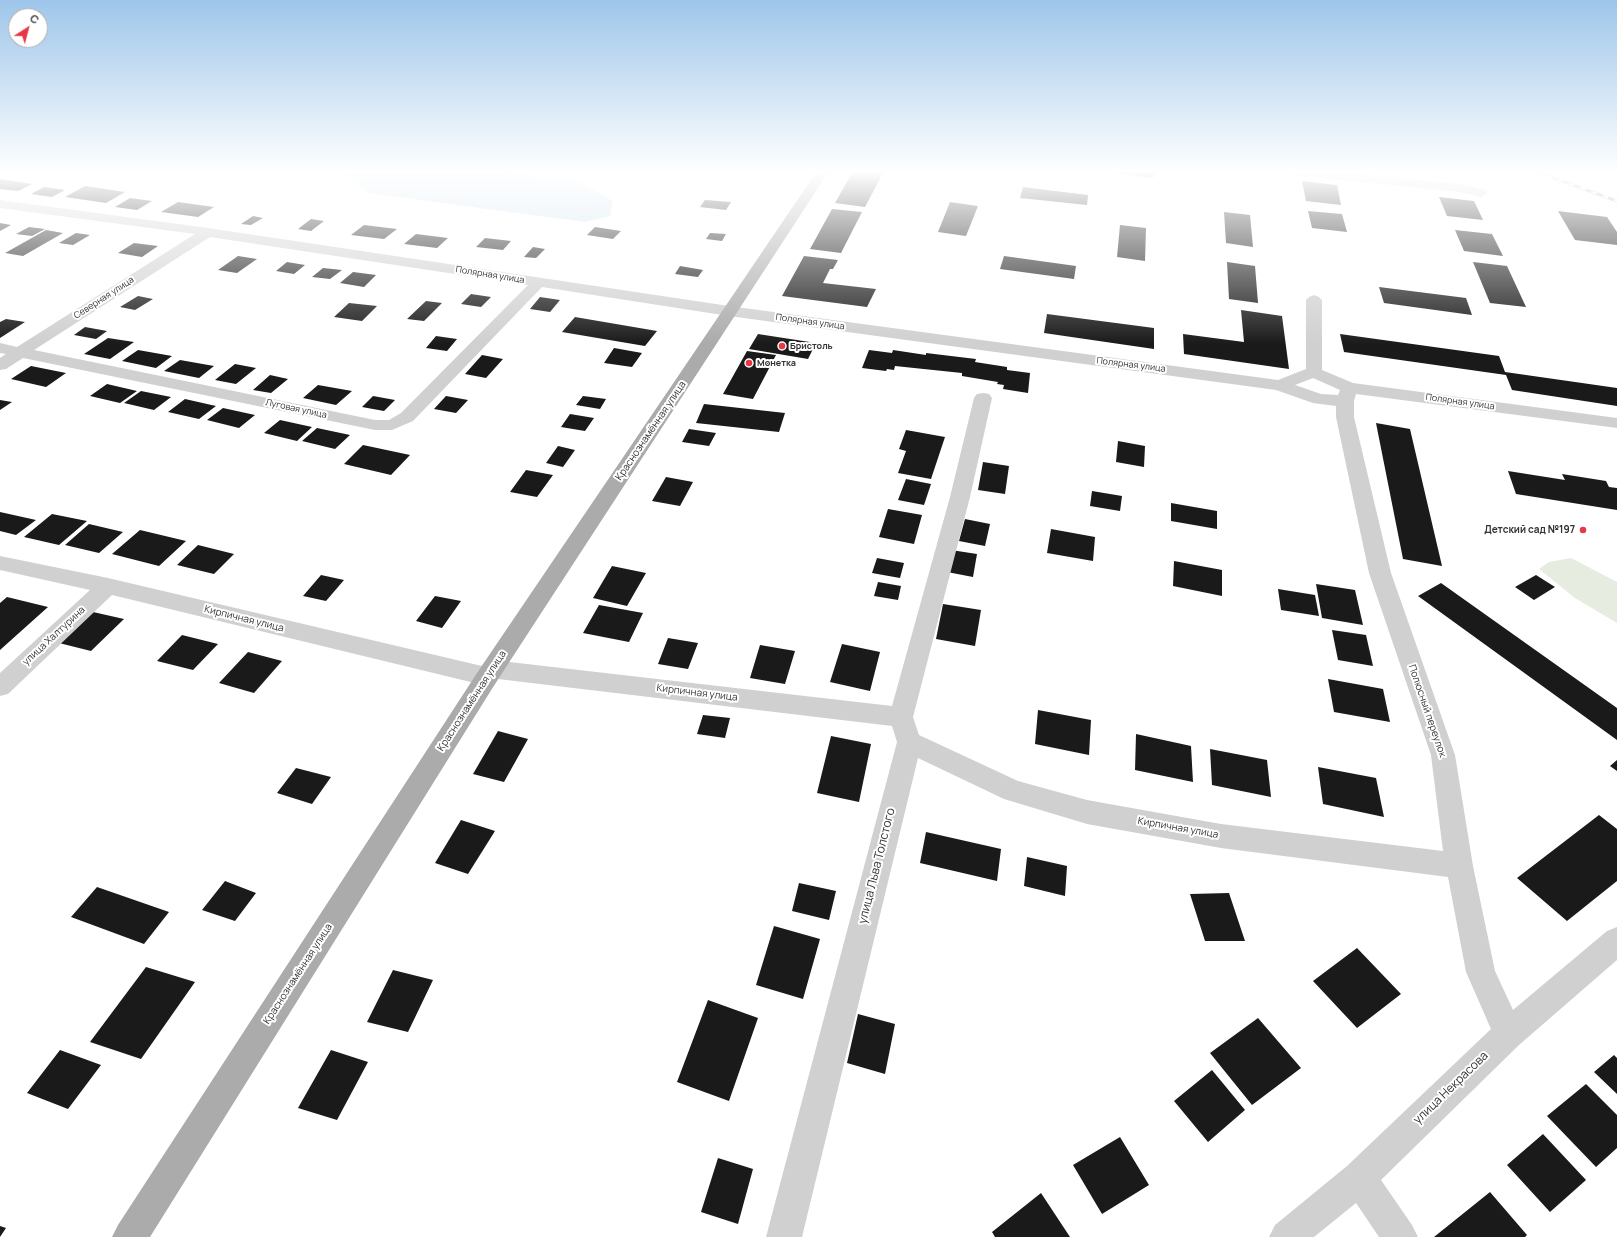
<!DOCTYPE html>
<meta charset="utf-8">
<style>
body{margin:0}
#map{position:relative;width:1617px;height:1237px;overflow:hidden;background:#fff;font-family:Manrope,sans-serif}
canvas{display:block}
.north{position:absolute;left:8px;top:8px;width:40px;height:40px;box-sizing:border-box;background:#fff;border:1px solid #adadad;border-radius:50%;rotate:36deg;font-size:11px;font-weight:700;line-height:16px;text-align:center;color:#333}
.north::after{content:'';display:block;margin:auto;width:14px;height:18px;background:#e63946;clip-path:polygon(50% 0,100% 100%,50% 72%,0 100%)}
</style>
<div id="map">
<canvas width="1617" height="1237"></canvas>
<div class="north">С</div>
</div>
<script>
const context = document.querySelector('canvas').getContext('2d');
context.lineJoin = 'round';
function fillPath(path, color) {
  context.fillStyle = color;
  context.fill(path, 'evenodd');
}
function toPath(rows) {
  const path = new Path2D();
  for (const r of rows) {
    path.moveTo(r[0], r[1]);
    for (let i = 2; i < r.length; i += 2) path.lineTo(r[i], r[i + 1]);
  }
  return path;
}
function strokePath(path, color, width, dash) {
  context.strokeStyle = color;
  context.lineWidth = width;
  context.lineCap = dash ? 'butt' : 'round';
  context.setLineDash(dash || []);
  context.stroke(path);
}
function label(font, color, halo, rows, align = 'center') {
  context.font = font + ' Manrope,sans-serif';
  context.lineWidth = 4;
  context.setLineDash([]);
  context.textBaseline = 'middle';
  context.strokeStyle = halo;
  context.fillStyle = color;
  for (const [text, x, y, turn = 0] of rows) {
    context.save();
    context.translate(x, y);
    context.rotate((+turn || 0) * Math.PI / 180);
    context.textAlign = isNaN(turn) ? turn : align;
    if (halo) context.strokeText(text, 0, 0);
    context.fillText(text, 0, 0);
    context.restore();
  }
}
fillPath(toPath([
 [1571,558,1617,582,1617,623,1575,598,1539,569,1549,562]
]), '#e6ecdf');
fillPath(toPath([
 [368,171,495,171,579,182,613,201,610,216,585,222,368,193,343,175]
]), '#cfe2ee');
fillPath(toPath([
 [853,171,884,171,865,207,835,203],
 [1098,171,1154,171,1153,178],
 [0,179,32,184,18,191,0,189],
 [1302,181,1337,185,1341,205,1306,201],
 [85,186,125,192,106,203,65,197],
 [44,187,65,190,52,197,31,194],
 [1023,187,1088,195,1087,205,1020,198],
 [1439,197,1474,201,1483,220,1447,216],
 [130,198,152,201,137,210,115,207],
 [705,200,731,202,726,210,700,207],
 [178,202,214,207,198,217,161,212],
 [950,202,978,206,966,236,938,232],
 [832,209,862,212,841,253,810,249],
 [1308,211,1342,214,1347,232,1312,228],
 [1558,211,1607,217,1617,232,1617,245,1575,240],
 [1224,212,1250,215,1253,247,1226,243],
 [253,216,263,218,251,225,241,224],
 [311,219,324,221,311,231,298,229],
 [0,223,11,225,0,231],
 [364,225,397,229,384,239,351,235],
 [1120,225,1146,228,1145,261,1117,257],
 [29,227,45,229,32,236,16,234],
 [595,227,621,231,613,239,587,235],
 [46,230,63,233,23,256,5,253],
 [1455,230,1492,234,1503,256,1464,251],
 [76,233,90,235,73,245,59,243],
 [710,233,726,234,722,241,706,239],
 [416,234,448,238,437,248,404,244],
 [485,238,511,241,503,250,476,247],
 [134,243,158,246,142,257,118,253],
 [533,247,545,249,536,258,524,257],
 [238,256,257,259,237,273,218,270],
 [804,256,838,260,833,269,830,269,823,283,876,289,867,307,782,296],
 [1004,256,1076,266,1074,279,1000,269],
 [287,262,305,265,294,274,276,271],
 [1227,262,1255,266,1258,303,1229,299],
 [1473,262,1507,266,1526,307,1490,303],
 [680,266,703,270,698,277,675,274],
 [323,268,342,270,330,279,312,277],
 [353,272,376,275,364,287,340,283],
 [1379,287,1466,298,1472,315,1384,303],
 [471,294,491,297,481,307,461,304],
 [138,296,153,299,135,310,120,307],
 [540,297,560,300,550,312,530,309],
 [426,301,442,303,424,321,407,319],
 [349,303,377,306,362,321,334,317],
 [1241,310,1282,316,1289,369,1184,354,1183,334,1244,342],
 [1047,314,1154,328,1154,349,1044,333],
 [575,317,657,331,645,346,562,332],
 [6,319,25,322,0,338,0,322],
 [85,327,107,331,96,339,74,335],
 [758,334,816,343,808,359,749,349],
 [1340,334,1499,356,1505,372,1617,388,1617,406,1512,390,1506,375,1344,352],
 [436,336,457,339,447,351,426,348],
 [108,338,134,342,110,359,84,354],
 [614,348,642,353,632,367,604,363],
 [138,350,172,356,156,368,122,361],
 [869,350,892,353,893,350,926,355,926,353,976,359,975,362,1007,367,1007,370,1030,373,1028,393,1003,389,1004,385,997,384,998,382,962,376,962,373,895,366,894,370,887,369,886,371,862,368],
 [747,351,776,355,753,399,723,394],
 [482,355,503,359,486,378,465,374],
 [180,360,214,366,199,378,164,371],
 [235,364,256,368,236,384,215,380],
 [31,366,66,373,46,387,11,379],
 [270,375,288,379,271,393,253,390],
 [107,384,137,391,120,403,90,396],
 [318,385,352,391,336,405,303,398],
 [141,391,171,397,154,410,124,403],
 [373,396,395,400,384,411,362,407],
 [446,396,468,400,456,413,434,409],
 [583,396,606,399,600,409,576,405],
 [185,399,216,406,199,419,168,412],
 [0,400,12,402,0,410],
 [704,404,785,413,779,432,696,423],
 [223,408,255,415,239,428,207,420],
 [570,414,594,418,585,431,561,427],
 [280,420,312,427,297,441,264,433],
 [1376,423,1410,429,1442,566,1403,559],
 [317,428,350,435,335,449,302,441],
 [689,429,716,433,709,446,682,442],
 [906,430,945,437,931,479,898,473,906,451,899,449],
 [1118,441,1145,446,1144,467,1116,462],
 [363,445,410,455,391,475,344,464],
 [558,446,575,450,563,467,546,463],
 [983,462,1009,466,1005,494,978,490],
 [526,470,553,475,537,497,510,492],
 [1508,471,1565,480,1562,474,1606,481,1609,487,1617,488,1617,510,1516,494],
 [666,477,693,482,680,506,652,501],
 [906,479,931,484,924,505,898,500],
 [1092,491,1122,496,1120,511,1090,506],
 [1171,503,1217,511,1217,529,1171,521],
 [888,509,922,515,914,544,879,537],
 [0,512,36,520,16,535,0,531],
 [52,514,87,521,59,545,24,537],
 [965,519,990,524,985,546,959,541],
 [89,524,123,532,99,553,65,545],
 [1051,529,1095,537,1093,561,1047,553],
 [140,530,186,541,159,566,112,554],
 [198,545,234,554,214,574,177,565],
 [951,550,977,554,973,577,947,572],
 [877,558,904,563,900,578,872,573],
 [1174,561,1222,570,1222,596,1173,586],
 [612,566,646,573,627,606,593,598],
 [321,575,344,580,326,601,303,596],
 [1536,575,1555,587,1534,600,1515,587],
 [878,582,901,586,898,600,874,596],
 [1441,583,1617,708,1617,740,1418,596],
 [1316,584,1355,590,1363,625,1322,618],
 [1278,589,1315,595,1319,616,1281,610],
 [435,596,461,601,442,628,416,621],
 [7,597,48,607,0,650,0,603],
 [943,604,981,610,975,646,936,639],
 [599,605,643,613,629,642,583,633],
 [93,612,124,619,91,651,59,643],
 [1332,630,1366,635,1373,666,1338,660],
 [182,635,218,644,193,670,157,661],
 [668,638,698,643,688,669,658,664],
 [842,644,880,652,870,691,830,682],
 [760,645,795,651,785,684,750,678],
 [248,652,282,661,254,693,219,683],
 [1328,679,1383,689,1390,722,1334,712],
 [1038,710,1091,720,1089,755,1035,744],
 [703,715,730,718,725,738,697,734],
 [498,731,528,739,504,782,473,774],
 [1136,734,1191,746,1193,782,1135,770],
 [831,736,871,744,859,802,817,793],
 [1210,749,1267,760,1271,797,1212,785],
 [1617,760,1617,771,1610,766],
 [1318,767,1376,778,1384,817,1323,804],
 [296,768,331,777,312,804,277,793],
 [1599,815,1617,829,1617,881,1567,921,1517,878],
 [461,820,495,831,468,874,435,863],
 [926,832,1001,849,997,881,920,863],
 [1027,857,1067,866,1065,896,1024,886],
 [225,881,256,893,235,921,202,910],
 [799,883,836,891,829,920,792,911],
 [97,887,169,912,144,944,71,917],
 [1229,893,1245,941,1205,941,1190,894],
 [774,926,820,939,803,999,756,985],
 [1357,948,1401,994,1357,1028,1313,981],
 [146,967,195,982,141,1059,90,1042],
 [393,970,433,980,408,1032,367,1022],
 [708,1000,758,1018,729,1101,677,1082],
 [858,1014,895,1024,885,1074,847,1063],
 [1258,1018,1301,1068,1252,1105,1210,1053],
 [60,1050,101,1065,68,1109,27,1093],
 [331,1050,368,1062,337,1120,298,1108],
 [1614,1055,1617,1058,1617,1094,1594,1072],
 [1212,1070,1245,1110,1208,1142,1174,1101],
 [1586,1084,1617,1115,1617,1148,1596,1167,1547,1116],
 [1543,1134,1586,1180,1550,1212,1507,1165],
 [1120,1137,1149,1185,1102,1214,1073,1165],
 [718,1158,753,1169,738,1224,701,1212],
 [1490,1192,1527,1235,1525,1237,1434,1237],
 [1041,1193,1070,1237,995,1237,992,1232],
 [0,1226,6,1228,0,1237]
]), '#1a1a1a');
fillPath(toPath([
 [1286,171,1326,171,1460,184,1486,190,1487,193,1481,197,1460,192,1292,175,1286,171],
 [0,200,208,228,729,306,1278,380,1306,369,1306,300,1309,297,1314,295,1319,297,1322,300,1322,370,1353,383,1617,418,1617,428,1356,394,1354,401,1354,417,1391,573,1455,755,1473,866,1495,971,1513,1010,1607,931,1617,927,1617,960,1519,1045,1381,1180,1412,1225,1418,1237,1379,1237,1356,1203,1314,1237,1269,1237,1275,1225,1347,1166,1491,1029,1466,972,1448,877,1221,848,1087,824,1004,799,918,758,802,1237,766,1237,897,742,892,726,498,679,495,684,487,686,112,595,8,694,0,696,0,673,90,590,0,570,0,556,108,578,482,666,484,663,492,660,892,706,950,497,974,398,977,394,983,393,989,394,992,398,970,497,913,717,919,735,1018,781,1087,800,1221,824,1443,851,1431,755,1369,573,1336,417,1336,406,1313,403,1276,390,729,316,542,287,413,421,392,430,375,430,23,358,6,369,0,370,0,358,6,354,0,353,0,343,17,347,195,234,0,208,0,200],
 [210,237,528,285,401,413,389,420,375,420,34,350,210,237],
 [1313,378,1340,390,1338,395,1321,394,1295,385,1313,378]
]), '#d0d0d0');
fillPath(toPath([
 [817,171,829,171,495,684,150,1237,112,1237,118,1225,479,670,817,171]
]), '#ababab');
const rail = toPath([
 [1535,171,1617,201]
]);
strokePath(rail, '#888', 3);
strokePath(rail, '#fff', 2, [6]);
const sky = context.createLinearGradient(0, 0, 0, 344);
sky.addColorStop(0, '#9ec6ea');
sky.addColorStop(0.5, '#fff');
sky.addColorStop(1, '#ffffff00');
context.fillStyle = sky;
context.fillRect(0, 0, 1617, 344);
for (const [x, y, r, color] of [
 [782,346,4,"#e63946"],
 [749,363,4,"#e63946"],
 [1583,530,4,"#e63946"]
]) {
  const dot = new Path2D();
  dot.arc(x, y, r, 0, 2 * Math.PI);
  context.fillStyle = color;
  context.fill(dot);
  strokePath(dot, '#fff', 1.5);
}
label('9px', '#333', '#fff', [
 ["Полярная улица",490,275,9],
 ["Северная улица",104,298,-33],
 ["Полярная улица",810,322,8],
 ["Полярная улица",1131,365,7],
 ["Полярная улица",1460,402,8],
 ["Луговая улица",296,409,12]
]);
label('bold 9px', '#333', '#fff', [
 ["Бристоль",790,346],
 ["Монетка",757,363]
], 'left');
label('10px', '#333', '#fff', [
 ["Краснознамённая улица",651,431,-56],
 ["Кирпичная улица",244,619,14],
 ["улица Халтурина",54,636,-43],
 ["Кирпичная улица",697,693,7],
 ["Краснознамённая улица",472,701,-57],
 ["Полюсный переулок",1427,711,71],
 ["Кирпичная улица",1178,828,10],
 ["Краснознамённая улица",298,974,-57]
]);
label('bold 10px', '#333', '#fff', [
 ["Детский сад №197",1575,530]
], 'right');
label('12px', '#333', '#fff', [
 ["улица Льва Толстого",877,866,-76],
 ["улица Некрасова",1451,1088,-44]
]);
</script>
